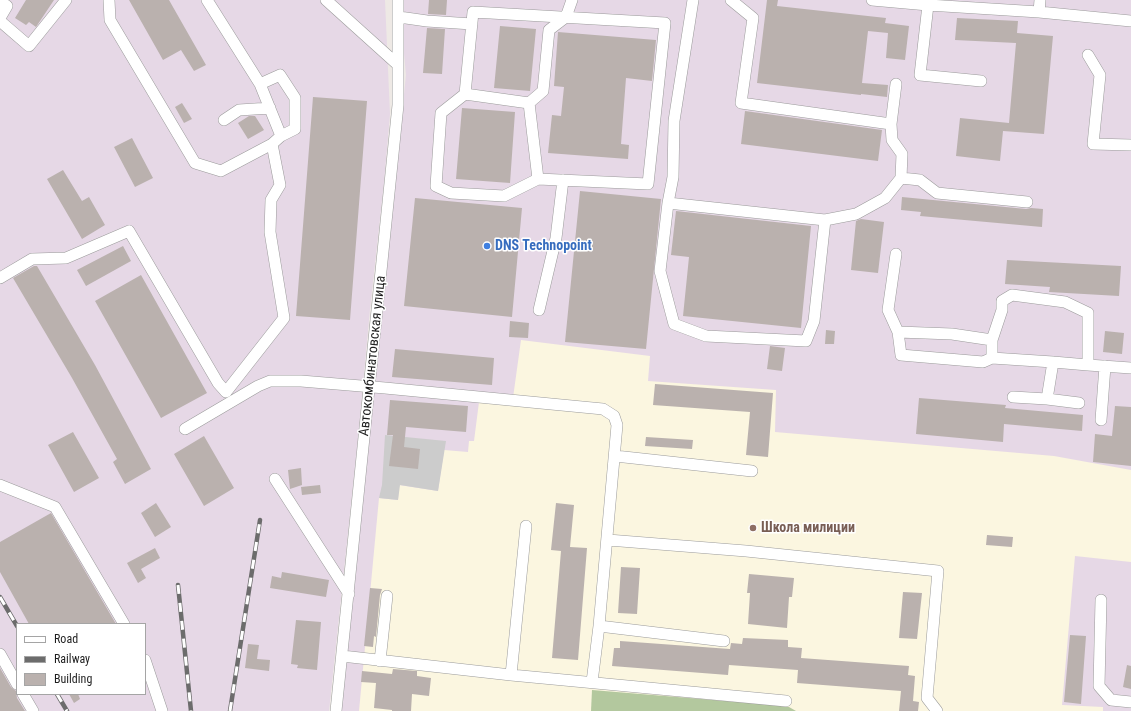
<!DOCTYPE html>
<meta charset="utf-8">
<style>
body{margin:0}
#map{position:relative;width:1131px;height:711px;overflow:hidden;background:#eee9e5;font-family:"Roboto Condensed",sans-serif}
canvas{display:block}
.legend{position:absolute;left:16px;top:623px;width:130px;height:72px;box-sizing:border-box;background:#fff;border:1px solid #a5a5a5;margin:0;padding:5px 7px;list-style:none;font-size:12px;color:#1e1e1e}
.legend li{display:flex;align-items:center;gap:8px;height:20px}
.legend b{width:20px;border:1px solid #a5a5a5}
</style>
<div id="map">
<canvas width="1131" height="711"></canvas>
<ul class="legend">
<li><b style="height:5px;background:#fff"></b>Road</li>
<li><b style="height:5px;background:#6c6c6c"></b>Railway</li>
<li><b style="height:11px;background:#bab1ae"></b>Building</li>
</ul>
</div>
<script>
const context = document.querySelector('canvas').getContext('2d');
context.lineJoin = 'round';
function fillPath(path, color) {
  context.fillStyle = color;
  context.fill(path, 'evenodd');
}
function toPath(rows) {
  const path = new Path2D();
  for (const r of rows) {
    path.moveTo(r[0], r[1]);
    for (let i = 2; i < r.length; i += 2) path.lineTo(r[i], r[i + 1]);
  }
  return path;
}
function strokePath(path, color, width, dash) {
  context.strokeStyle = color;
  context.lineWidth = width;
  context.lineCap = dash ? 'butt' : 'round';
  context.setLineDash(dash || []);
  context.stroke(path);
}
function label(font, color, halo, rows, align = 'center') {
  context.font = font + ' "Roboto Condensed",sans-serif';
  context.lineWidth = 3;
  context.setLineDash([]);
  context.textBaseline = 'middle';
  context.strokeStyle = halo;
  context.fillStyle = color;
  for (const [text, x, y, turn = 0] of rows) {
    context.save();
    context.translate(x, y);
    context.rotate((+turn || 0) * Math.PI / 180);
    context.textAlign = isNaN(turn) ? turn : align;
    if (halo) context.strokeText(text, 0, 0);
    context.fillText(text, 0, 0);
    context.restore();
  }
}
fillPath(toPath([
 [0,0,385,0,390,114,384,183,370,309,358,439,329,711,0,711],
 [17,624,145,624,145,694,17,694],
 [399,0,1131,0,1131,711,341,711,406,75]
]), '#e6d8e6');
fillPath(toPath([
 [521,340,650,356,648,381,776,390,775,432,1054,456,1131,470,1131,562,1075,556,1062,705,1103,707,1103,711,359,711,379,498,398,500,399,485,438,491,444,450,468,452,469,441,474,441,479,402,512,405]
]), '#fbf6e0');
fillPath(toPath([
 [385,435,446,441,438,491,400,485,398,500,379,498,382,485]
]), '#ccc');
fillPath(toPath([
 [592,690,762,704,789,707,796,711,591,711]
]), '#b3c89e');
fillPath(toPath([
 [26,0,54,0,36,27,29,22,26,25,15,18],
 [129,0,169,0,206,65,194,71,181,50,163,60],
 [429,0,447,0,446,15,428,14],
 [767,0,778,0,777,6,886,18,885,23,909,26,905,60,886,58,888,33,868,31,862,83,888,85,887,97,861,94,861,95,757,83],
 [957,18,1018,21,1017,33,1053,36,1044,134,1003,131,1000,161,956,156,960,118,1009,123,1016,43,955,40],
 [500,26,536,29,530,91,494,88],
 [427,28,445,29,442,74,423,73],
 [558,32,656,40,652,81,626,78,621,144,629,145,628,159,548,153,552,115,561,116,564,87,554,86],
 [313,97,367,101,350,320,296,316],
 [182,103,192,119,184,123,175,107],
 [462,108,515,112,510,183,456,179],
 [745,111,882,130,878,161,741,144],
 [249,116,255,116,264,130,248,139,238,123],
 [132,138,153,178,135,187,114,147],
 [63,170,82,201,89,197,105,225,82,239,47,179],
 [580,191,661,199,646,349,565,342],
 [902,197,1026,209,1031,208,1043,209,1042,227,920,216,921,212,901,210],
 [415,198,522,208,512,317,404,306],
 [676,211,811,226,801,328,683,316,689,257,671,255],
 [861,219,884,222,878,273,851,270,856,221],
 [123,246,131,261,86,286,77,270],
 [1007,260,1121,266,1119,296,1049,292,1050,287,1005,284],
 [34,266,37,266,95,365,151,469,125,484,113,462,117,459,72,378,13,278],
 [141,275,207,393,161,418,95,301],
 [510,321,529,323,528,338,509,337],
 [826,330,835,331,834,344,825,344],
 [1105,331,1124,333,1122,354,1103,352],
 [770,346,785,348,782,371,767,369],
 [395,349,494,358,492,385,392,377],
 [655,384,773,393,768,457,746,455,750,412,653,405],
 [919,398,1006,405,1005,408,1083,415,1082,431,1004,424,1003,442,916,434],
 [390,400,468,406,466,432,406,427,404,447,420,449,418,469,389,466,393,435,387,435],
 [1115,406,1131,407,1131,466,1093,462,1095,434,1112,436],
 [73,432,99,478,74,492,48,445],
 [204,436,234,488,204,506,174,454],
 [646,437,693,440,692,449,645,446],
 [301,468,302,485,290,489,288,470],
 [320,485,321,493,302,495,301,487],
 [156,503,171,527,155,537,141,513],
 [556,503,574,505,570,547,587,548,578,660,552,658,561,551,551,550],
 [51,513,116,624,29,624,0,572,0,542],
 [987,535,1013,537,1012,547,986,545],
 [155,548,160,558,141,569,146,578,138,583,127,563],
 [621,567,640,568,637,614,618,613],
 [282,572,329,580,326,597,270,588,272,576,281,578],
 [749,574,794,578,792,597,789,597,787,628,748,624,750,593,747,593],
 [370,588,382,589,380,595,376,637,374,636,373,647,364,646],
 [903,592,922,593,917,639,899,638],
 [296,620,321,622,317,670,297,668,298,665,291,664],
 [1070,635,1086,636,1081,704,1064,702],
 [743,638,788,640,788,647,802,648,801,658,909,666,908,675,915,676,913,701,919,702,918,711,899,711,901,691,797,683,798,670,729,665,728,675,612,666,614,648,620,648,620,641,730,649,731,643,742,644],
 [248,644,259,645,257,659,270,660,269,671,245,668],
 [1127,665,1131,666,1131,689,1123,687],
 [0,668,11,687,16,691,17,698,25,711,0,711],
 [393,669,417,671,417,676,431,678,429,696,412,694,411,711,392,711,392,710,374,708,376,683,361,682,362,671,392,674],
 [69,694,78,694,80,699,74,703]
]), '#bab1ae');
const minor = toPath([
 [109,0,110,20,195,163,221,171,272,144],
 [207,0,260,84],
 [326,0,397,64],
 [731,0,753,18,741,103,891,124,892,140,902,154,901,178,885,198,856,214,825,220],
 [872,0,928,5,1039,12,1131,21],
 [0,1,7,6,0,18],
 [928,5,920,75,981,81],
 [473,12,665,23,648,184,538,179,504,196,451,193,436,186,441,113,465,94,473,12],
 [1039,12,1040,0],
 [399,17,427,21,472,24],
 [0,21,29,46,66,0],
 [1088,55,1100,75,1093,144,1131,145],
 [465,94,529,103],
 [224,120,239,110,270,108],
 [891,124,896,84],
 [901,178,920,180,937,193,1027,202],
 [538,179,529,103,543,91,549,30,566,17,572,0],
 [668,203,825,220,814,321,806,341,706,336,674,324,660,271,668,203,673,177,674,121,693,0],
 [896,254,888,310,898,332,952,334,992,340],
 [0,278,32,259,66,258,129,231,218,383,226,392,284,318,270,232,271,200,280,185,272,144,281,136,295,129,295,98,280,75,260,84,281,136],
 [539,310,556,238,563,180],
 [898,332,901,355,983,362,992,358],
 [1053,362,1047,399,1079,403],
 [1088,365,1088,313,1065,302,1012,295,1002,301,1002,310,992,340,992,358,1053,362,1088,365,1131,368],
 [1013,397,1047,399],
 [1101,420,1105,366],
 [185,429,258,386,270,381,301,381,385,388,603,409,614,416,617,425,599,626,592,682],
 [615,456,752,471],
 [275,479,349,594],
 [0,485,55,507,124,624],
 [608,540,746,551,938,571,927,698,937,711],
 [1101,600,1099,686,1111,700,1131,702],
 [599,626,724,641],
 [0,654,17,684],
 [342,656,511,675,786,701],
 [145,660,162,711],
 [380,661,387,596],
 [511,675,526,526],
 [23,694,33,711],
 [336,711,398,105,398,0]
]);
strokePath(minor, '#9b9b9b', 12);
strokePath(minor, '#fff', 11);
const rail = toPath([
 [178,585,191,711],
 [0,597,17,626],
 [57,694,67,711],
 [230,711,260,520]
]);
strokePath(rail, '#6c6c6c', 4.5);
strokePath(rail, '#fff', 3, [9]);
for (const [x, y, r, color] of [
 [487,246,4,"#3f7fe0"],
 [753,528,4,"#8d6e63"]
]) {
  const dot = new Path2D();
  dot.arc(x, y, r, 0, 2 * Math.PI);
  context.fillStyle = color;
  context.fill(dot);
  strokePath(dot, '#fff', 1.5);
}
label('bold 14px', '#366cbe', '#fff', [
 ["DNS Technopoint",495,246]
], 'left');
label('14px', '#1e1e1e', '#fff', [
 ["Автокомбинатовская улица",373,356,-84]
]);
label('bold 14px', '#785e54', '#fff', [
 ["Школа милиции",761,528]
], 'left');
</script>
